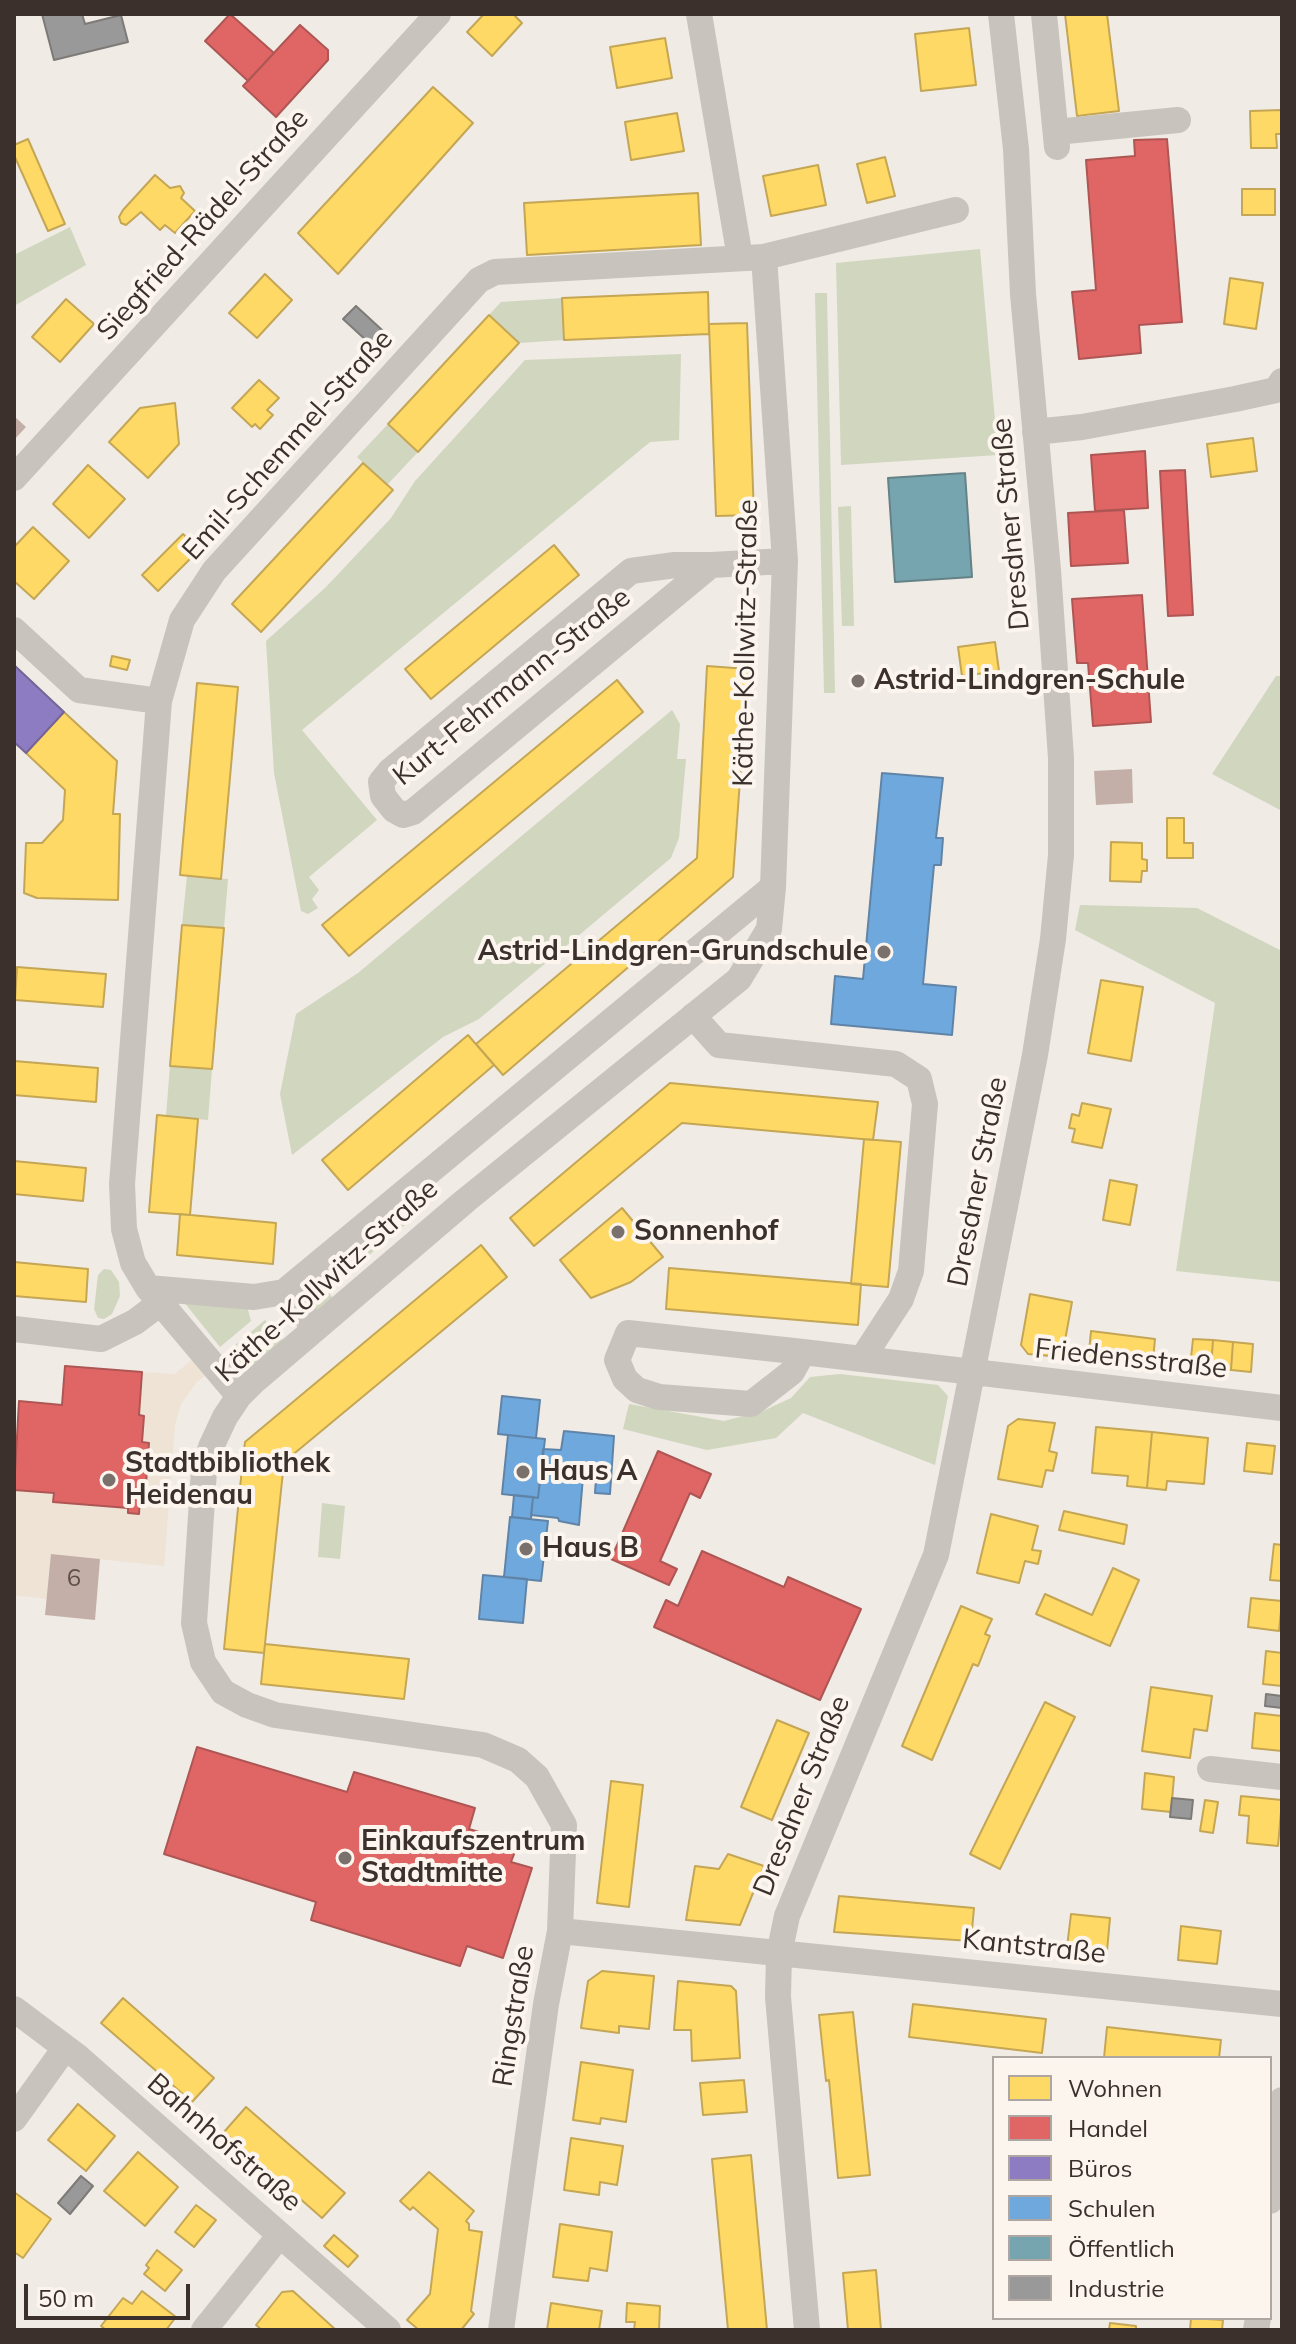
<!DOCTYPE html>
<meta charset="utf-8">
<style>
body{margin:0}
#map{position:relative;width:1296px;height:2344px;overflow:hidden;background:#f0ebe5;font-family:Mulish,sans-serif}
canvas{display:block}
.frame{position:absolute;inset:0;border:16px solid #3b302b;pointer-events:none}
.legend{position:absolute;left:992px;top:2056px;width:280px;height:264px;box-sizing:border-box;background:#fbf5ee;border:2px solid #aea6a0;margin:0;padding:10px 14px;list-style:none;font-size:24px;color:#3b302b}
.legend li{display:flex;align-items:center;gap:16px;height:40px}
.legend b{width:40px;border:2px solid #aea6a0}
.scale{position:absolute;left:24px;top:2284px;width:166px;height:36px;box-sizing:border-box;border:4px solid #3b302b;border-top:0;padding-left:10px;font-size:24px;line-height:28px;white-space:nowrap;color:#3b302b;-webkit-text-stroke:6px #fbf5ee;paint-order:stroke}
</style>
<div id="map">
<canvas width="1296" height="2344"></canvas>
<div class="frame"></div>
<ul class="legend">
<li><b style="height:22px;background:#ffd966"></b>Wohnen</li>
<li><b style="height:22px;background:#e06666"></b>Handel</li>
<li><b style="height:22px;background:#8e7cc3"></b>Büros</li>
<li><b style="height:22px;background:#6fa8dc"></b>Schulen</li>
<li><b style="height:22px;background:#76a5af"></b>Öffentlich</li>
<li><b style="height:22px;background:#999"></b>Industrie</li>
</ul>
<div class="scale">50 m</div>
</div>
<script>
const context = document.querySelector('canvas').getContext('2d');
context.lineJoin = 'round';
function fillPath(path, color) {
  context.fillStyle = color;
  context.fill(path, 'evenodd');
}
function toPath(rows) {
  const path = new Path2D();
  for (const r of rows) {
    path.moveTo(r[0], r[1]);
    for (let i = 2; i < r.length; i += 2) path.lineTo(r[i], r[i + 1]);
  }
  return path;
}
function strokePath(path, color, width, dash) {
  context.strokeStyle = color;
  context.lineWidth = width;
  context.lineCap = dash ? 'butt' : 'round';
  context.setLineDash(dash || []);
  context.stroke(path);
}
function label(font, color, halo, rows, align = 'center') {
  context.font = font + ' Mulish,sans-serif';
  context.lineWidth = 8;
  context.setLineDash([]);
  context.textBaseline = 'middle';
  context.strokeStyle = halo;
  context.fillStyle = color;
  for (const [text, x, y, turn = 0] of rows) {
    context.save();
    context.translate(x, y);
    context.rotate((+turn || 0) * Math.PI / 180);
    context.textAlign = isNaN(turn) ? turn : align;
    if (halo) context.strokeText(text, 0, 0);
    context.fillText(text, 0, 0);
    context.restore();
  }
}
fillPath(toPath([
 [70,227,86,265,14,306,14,255],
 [980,249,998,455,841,465,836,263],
 [815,293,827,293,835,693,824,693],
 [562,298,564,340,519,343,489,315,501,302],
 [681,354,679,440,650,442,302,730,377,820,309,877,319,890,312,899,318,908,308,914,301,911,274,773,266,641,326,587,391,518,415,481,525,360],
 [388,424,418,452,387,485,357,457],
 [851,506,854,626,842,626,838,507],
 [1276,676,1282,676,1282,811,1212,774],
 [672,710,680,724,677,759,686,759,679,838,671,858,479,1019,443,1037,292,1155,280,1094,296,1014,358,973],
 [187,876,228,879,224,928,182,925],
 [1080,905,1197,908,1282,951,1282,1282,1176,1271,1215,1003,1075,930],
 [170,1066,212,1069,208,1120,166,1116],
 [420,1207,423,1210,327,1290,335,1301,324,1310,314,1310,304,1296,307,1286,322,1271,331,1282],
 [104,1269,111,1270,119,1282,120,1296,112,1314,104,1319,98,1318,94,1309,98,1275],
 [183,1301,247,1306,251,1321,220,1347],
 [265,1320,285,1343,252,1367,229,1366,220,1358],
 [840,1374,938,1385,948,1396,935,1465,803,1413,776,1438,707,1450,623,1429,629,1404,724,1421,763,1411,791,1398,810,1377],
 [322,1503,345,1506,340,1559,318,1557]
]), '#d1d6bf');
fillPath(toPath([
 [201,1352,214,1368,197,1382,181,1404,175,1425,164,1566,52,1554,47,1599,14,1595,14,1490,54,1493,53,1501,128,1508,128,1513,139,1514,141,1483,145,1484,149,1443,142,1442,144,1416,139,1415,142,1372,175,1374]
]), '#eee3d5');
const homes = toPath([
 [484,14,513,14,522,23,492,56,467,32,484,14],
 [1065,14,1107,14,1119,111,1077,116,1065,14],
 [969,28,976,85,921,91,915,34,969,28],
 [665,38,672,78,617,88,610,47,665,38],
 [433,87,473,123,338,274,298,233,433,87],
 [1282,110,1282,134,1276,134,1277,148,1251,148,1250,111,1282,110],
 [677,113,684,151,631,160,625,122,677,113],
 [28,139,65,224,48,231,14,155,14,145,28,139],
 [885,157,895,196,867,203,857,164,885,157],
 [818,165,826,205,771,216,763,176,818,165],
 [155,175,170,188,180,186,184,193,181,198,195,211,175,233,165,225,160,230,141,212,126,225,121,223,119,217,123,210,155,175],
 [1242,189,1275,189,1275,215,1242,215,1242,189],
 [698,193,701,245,527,255,524,203,698,193],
 [265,274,292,300,257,338,229,313,265,274],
 [1230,278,1263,283,1256,329,1224,324,1230,278],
 [708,292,709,334,564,340,562,298,708,292],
 [66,299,94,324,60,362,32,337,66,299],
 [489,315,519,343,418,452,388,424,489,315],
 [747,323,754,515,716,516,709,324,747,323],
 [259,380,279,398,267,410,273,415,260,429,255,424,252,427,232,408,259,380],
 [175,403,179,444,148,478,109,442,140,408,175,403],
 [1253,438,1257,471,1211,477,1207,444,1253,438],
 [363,463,393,490,261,632,232,604,363,463],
 [88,465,125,499,89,538,53,504,88,465],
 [33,527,69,561,34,599,14,581,14,547,33,527],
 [183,534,199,550,158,591,142,575,183,534],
 [554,545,579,575,431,699,405,669,554,545],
 [995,642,999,671,962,676,958,647,995,642],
 [112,656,130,660,127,670,110,666,112,656],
 [707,666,748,669,733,877,503,1075,476,1044,697,858,707,666],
 [617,680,643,712,349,956,322,925,617,680],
 [197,683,238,687,221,879,180,875,197,683],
 [64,712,117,761,113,814,120,814,118,900,37,898,24,893,26,843,42,843,63,820,65,790,26,753,64,712],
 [1167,818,1184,818,1184,843,1193,843,1193,858,1167,858,1167,818],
 [1111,842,1142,843,1142,859,1147,860,1147,871,1142,871,1141,882,1110,881,1111,842],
 [182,925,224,928,212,1069,170,1066,182,925],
 [17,967,106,974,103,1007,15,1000,17,967],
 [1101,980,1143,987,1131,1061,1088,1053,1101,980],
 [468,1035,494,1065,348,1190,322,1160,468,1035],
 [14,1061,98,1068,96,1102,14,1095,14,1061],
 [670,1083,878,1102,873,1140,682,1123,534,1246,510,1218,670,1083],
 [1082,1103,1111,1109,1102,1148,1072,1142,1075,1129,1069,1128,1072,1114,1079,1116,1082,1103],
 [157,1115,198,1119,190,1215,149,1212,157,1115],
 [864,1139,901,1142,888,1287,851,1284,864,1139],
 [14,1161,86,1168,83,1201,14,1194,14,1161],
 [1110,1180,1137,1185,1130,1225,1103,1220,1110,1180],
 [622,1208,663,1257,631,1282,591,1298,560,1260,622,1208],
 [180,1214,276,1223,273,1264,177,1255,180,1214],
 [481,1245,507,1277,284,1462,243,1458,245,1442,481,1245],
 [14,1262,88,1269,86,1302,14,1296,14,1262],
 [669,1268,861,1284,858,1325,666,1309,669,1268],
 [1030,1294,1072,1302,1062,1357,1028,1354,1021,1345,1030,1294],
 [1091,1331,1155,1339,1152,1370,1088,1362,1091,1331],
 [1193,1339,1213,1340,1211,1369,1190,1367,1193,1339],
 [1213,1340,1233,1342,1231,1370,1211,1369,1213,1340],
 [1233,1342,1253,1344,1251,1372,1231,1370,1233,1342],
 [1018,1419,1055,1423,1049,1451,1057,1453,1053,1471,1046,1470,1042,1487,998,1479,1008,1426,1018,1419],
 [1096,1427,1152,1432,1147,1488,1127,1486,1128,1476,1092,1473,1096,1427],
 [1152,1432,1208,1438,1204,1484,1167,1481,1166,1490,1147,1488,1152,1432],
 [1247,1443,1275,1446,1272,1474,1244,1471,1247,1443],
 [243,1458,284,1462,264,1653,224,1649,243,1458],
 [1064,1511,1127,1525,1124,1544,1059,1530,1064,1511],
 [991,1514,1038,1526,1032,1550,1041,1551,1038,1564,1025,1561,1019,1583,977,1573,991,1514],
 [1274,1544,1282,1545,1282,1581,1270,1580,1274,1544],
 [1113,1568,1139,1580,1110,1646,1036,1614,1045,1594,1092,1615,1113,1568],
 [1251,1598,1282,1601,1279,1631,1248,1627,1251,1598],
 [961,1606,992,1619,985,1634,990,1636,978,1666,973,1664,932,1760,902,1746,961,1606],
 [265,1644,409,1659,404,1699,261,1684,265,1644],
 [1266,1651,1282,1653,1282,1686,1263,1684,1266,1651],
 [1151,1687,1212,1696,1207,1731,1194,1729,1190,1758,1142,1751,1151,1687],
 [1045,1702,1075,1717,1000,1869,970,1854,1045,1702],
 [1255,1713,1282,1716,1282,1751,1252,1748,1255,1713],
 [777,1720,809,1733,772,1820,741,1807,777,1720],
 [1145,1773,1174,1777,1171,1812,1142,1809,1145,1773],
 [611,1781,643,1785,629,1907,597,1903,611,1781],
 [1241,1796,1282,1800,1278,1846,1247,1843,1249,1816,1239,1815,1241,1796],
 [1205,1800,1218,1802,1213,1833,1200,1831,1205,1800],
 [728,1854,764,1866,740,1925,686,1920,695,1866,719,1869,728,1854],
 [839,1896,974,1908,971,1941,834,1932,839,1896],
 [1071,1914,1110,1918,1107,1951,1067,1947,1071,1914],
 [1181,1926,1221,1931,1217,1964,1178,1960,1181,1926],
 [602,1971,654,1976,649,2029,619,2026,619,2033,581,2028,588,1981,602,1971],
 [678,1981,731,1986,736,1991,740,2058,692,2061,691,2030,674,2030,678,1981],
 [123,1998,214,2078,192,2102,101,2023,123,1998],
 [913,2004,1046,2019,1042,2053,909,2037,913,2004],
 [853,2012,870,2175,838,2178,829,2080,826,2081,819,2015,853,2012],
 [1107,2027,1221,2040,1219,2058,1104,2058,1107,2027],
 [581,2062,633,2070,626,2122,601,2118,600,2124,573,2120,581,2062],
 [744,2080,747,2112,703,2115,700,2083,744,2080],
 [78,2104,115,2136,86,2171,48,2140,78,2104],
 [246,2107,345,2193,322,2218,224,2132,246,2107],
 [571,2138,623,2146,617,2185,600,2182,599,2195,564,2190,571,2138],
 [138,2152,178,2187,145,2226,104,2191,138,2152],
 [751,2155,767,2330,728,2330,712,2159,751,2155],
 [429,2172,474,2211,466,2221,469,2224,469,2230,482,2232,471,2311,474,2314,461,2330,419,2330,407,2320,430,2294,438,2229,413,2207,410,2210,400,2201,429,2172],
 [14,2192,51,2219,23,2258,14,2252,14,2192],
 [196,2205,216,2220,194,2247,175,2232,196,2205],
 [560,2224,612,2232,607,2271,590,2268,588,2281,553,2277,560,2224],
 [334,2235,358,2256,348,2267,324,2246,334,2235],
 [157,2250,182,2270,165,2291,144,2274,149,2268,146,2265,157,2250],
 [876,2270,881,2330,848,2330,843,2273,876,2270],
 [142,2291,176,2317,166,2330,106,2330,101,2326,123,2298,132,2304,142,2291],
 [293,2291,336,2330,262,2330,256,2325,282,2292,293,2291],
 [551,2303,602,2311,599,2330,547,2330,551,2303],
 [627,2303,660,2306,659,2330,634,2330,635,2322,626,2322,627,2303],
 [1191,2318,1223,2320,1222,2330,1190,2330,1191,2318],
 [1110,2323,1136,2326,1136,2330,1109,2330,1110,2323]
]);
fillPath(homes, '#ffd966');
strokePath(homes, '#c4a654', 2);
const shops = toPath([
 [230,14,274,53,248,81,205,41,230,14],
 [300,25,328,50,328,60,276,117,243,86,300,25],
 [1167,139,1182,322,1139,325,1141,353,1079,359,1072,292,1096,290,1086,160,1135,156,1134,140,1167,139],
 [1145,451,1148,508,1095,511,1091,455,1145,451],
 [1185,470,1193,615,1168,616,1160,471,1185,470],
 [1124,510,1128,563,1071,566,1068,513,1124,510],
 [1142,595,1151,722,1093,726,1088,663,1077,663,1072,599,1142,595],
 [65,1366,142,1372,139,1415,144,1416,142,1442,149,1443,146,1484,141,1483,139,1514,128,1513,128,1508,53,1502,54,1493,14,1490,19,1401,62,1405,65,1366],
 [658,1451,711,1474,700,1498,690,1493,660,1561,677,1569,669,1585,611,1559,658,1451],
 [702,1551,784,1587,788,1577,861,1609,820,1700,654,1627,666,1600,678,1606,702,1551],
 [197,1747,347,1792,354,1772,475,1808,469,1829,518,1844,511,1862,532,1868,503,1958,467,1946,460,1966,311,1920,316,1902,164,1854,197,1747]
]);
fillPath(shops, '#e06666');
strokePath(shops, '#ae5654', 2);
const offices = toPath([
 [14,665,64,712,26,753,14,742,14,665]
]);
fillPath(offices, '#8e7cc3');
strokePath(offices, '#756595', 2);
const schools = toPath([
 [882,773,943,778,936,838,943,838,941,865,934,865,923,984,956,987,952,1035,831,1024,835,976,863,979,882,773],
 [502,1396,540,1400,536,1438,498,1434,502,1396],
 [564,1431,614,1436,610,1494,595,1493,596,1478,583,1477,579,1525,559,1521,558,1518,531,1515,533,1497,538,1498,543,1449,561,1450,564,1431],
 [508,1435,545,1439,538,1498,502,1494,508,1435],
 [514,1495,533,1497,531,1519,512,1517,514,1495],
 [510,1517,548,1521,541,1581,504,1577,510,1517],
 [483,1575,527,1579,523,1623,479,1619,483,1575]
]);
fillPath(schools, '#6fa8dc');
strokePath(schools, '#5f84a7', 2);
const public = toPath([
 [965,473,972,577,895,582,888,478,965,473]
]);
fillPath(public, '#76a5af');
strokePath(public, '#648287', 2);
const industry = toPath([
 [42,14,82,14,85,24,121,15,128,42,54,60,42,14],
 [356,306,394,341,381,354,343,319,356,306],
 [1266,1694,1282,1696,1282,1708,1265,1706,1266,1694],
 [1172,1798,1193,1800,1191,1819,1170,1817,1172,1798],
 [81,2176,93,2186,70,2214,58,2203,81,2176]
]);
fillPath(industry, '#999');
strokePath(industry, '#7d7a78', 2);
fillPath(toPath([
 [14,416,26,427,14,440],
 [1132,769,1133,803,1096,805,1094,771],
 [51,1554,100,1559,95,1620,45,1615]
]), '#c3afa7');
strokePath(toPath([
 [699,14,740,258],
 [1044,14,1057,147],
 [1056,132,1178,120],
 [1035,432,1082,427,1235,399,1276,390,1282,381],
 [14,478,438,14],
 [675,565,711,565,413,812,403,815,394,810,383,796,381,782,390,771,631,571,675,565],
 [711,565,785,561],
 [14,630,79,690,159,701],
 [693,1016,719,1045,896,1064,919,1079,925,1104,911,1271,901,1299,862,1359,1282,1408],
 [148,1288,254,1297,284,1292,316,1328],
 [284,1292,773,887],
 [14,1329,101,1339,135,1322,159,1304],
 [803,1352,792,1372,751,1404,659,1397,637,1390,625,1379,617,1360,628,1333,803,1352,862,1359],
 [239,1396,148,1288,133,1263,124,1229,122,1184,159,701,182,620,214,571,479,280,495,272,764,257,956,210],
 [1210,1769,1282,1777],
 [560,1931,1282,2004],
 [14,2009,78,2057,388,2330],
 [14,2119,65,2048],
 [1270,2201,1282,2100],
 [204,2330,280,2235],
 [501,2330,546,2004,560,1931,564,1825,537,1777,518,1760,483,1745,275,1715,247,1705,223,1692,203,1662,194,1623,204,1470,211,1447,225,1417,239,1396,253,1382,465,1201,739,979,769,929,773,887,785,561,764,257],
 [807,2330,778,1997,779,1954,787,1916,936,1555,1035,1055,1053,939,1061,855,1061,758,1048,570,1023,294,1016,149,1001,14],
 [1256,2330,1258,2318]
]), '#c9c3be', 26);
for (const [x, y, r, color] of [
 [858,681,8,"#7a716c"],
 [884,952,8,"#7a716c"],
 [618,1232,8,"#7a716c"],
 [523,1472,8,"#7a716c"],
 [109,1480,8,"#7a716c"],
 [526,1549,8,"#7a716c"],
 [345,1858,8,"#7a716c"]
]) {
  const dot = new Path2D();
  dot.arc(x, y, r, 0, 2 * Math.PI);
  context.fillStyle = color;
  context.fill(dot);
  strokePath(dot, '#fbf5ee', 3);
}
label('24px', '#5d504a', null, [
 ["6",74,1579]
]);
label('28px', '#3b302b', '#fbf5ee', [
 ["Siegfried-Rädel-Straße",203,225,-48],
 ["Emil-Schemmel-Straße",288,445,-48],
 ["Dresdner Straße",1011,524,-95],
 ["Käthe-Kollwitz-Straße",746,643,-89],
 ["Kurt-Fehrmann-Straße",512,687,-39],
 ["Dresdner Straße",978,1182,-79],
 ["Käthe-Kollwitz-Straße",327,1281,-42],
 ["Friedensstraße",1131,1359,6],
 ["Dresdner Straße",802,1796,-68],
 ["Kantstraße",1034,1947,6],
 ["Ringstraße",514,2016,-81],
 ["Bahnhofstraße",224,2143,41]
]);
label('bold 28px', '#3b302b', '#fbf5ee', [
 ["Astrid-Lindgren-Schule",874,681],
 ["Astrid-Lindgren-Grundschule",868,952,"right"],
 ["Sonnenhof",634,1232],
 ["Stadtbibliothek",125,1464],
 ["Heidenau",125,1496],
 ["Haus A",539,1472],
 ["Haus B",542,1549],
 ["Einkaufszentrum",361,1842],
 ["Stadtmitte",361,1874]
], 'left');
</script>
